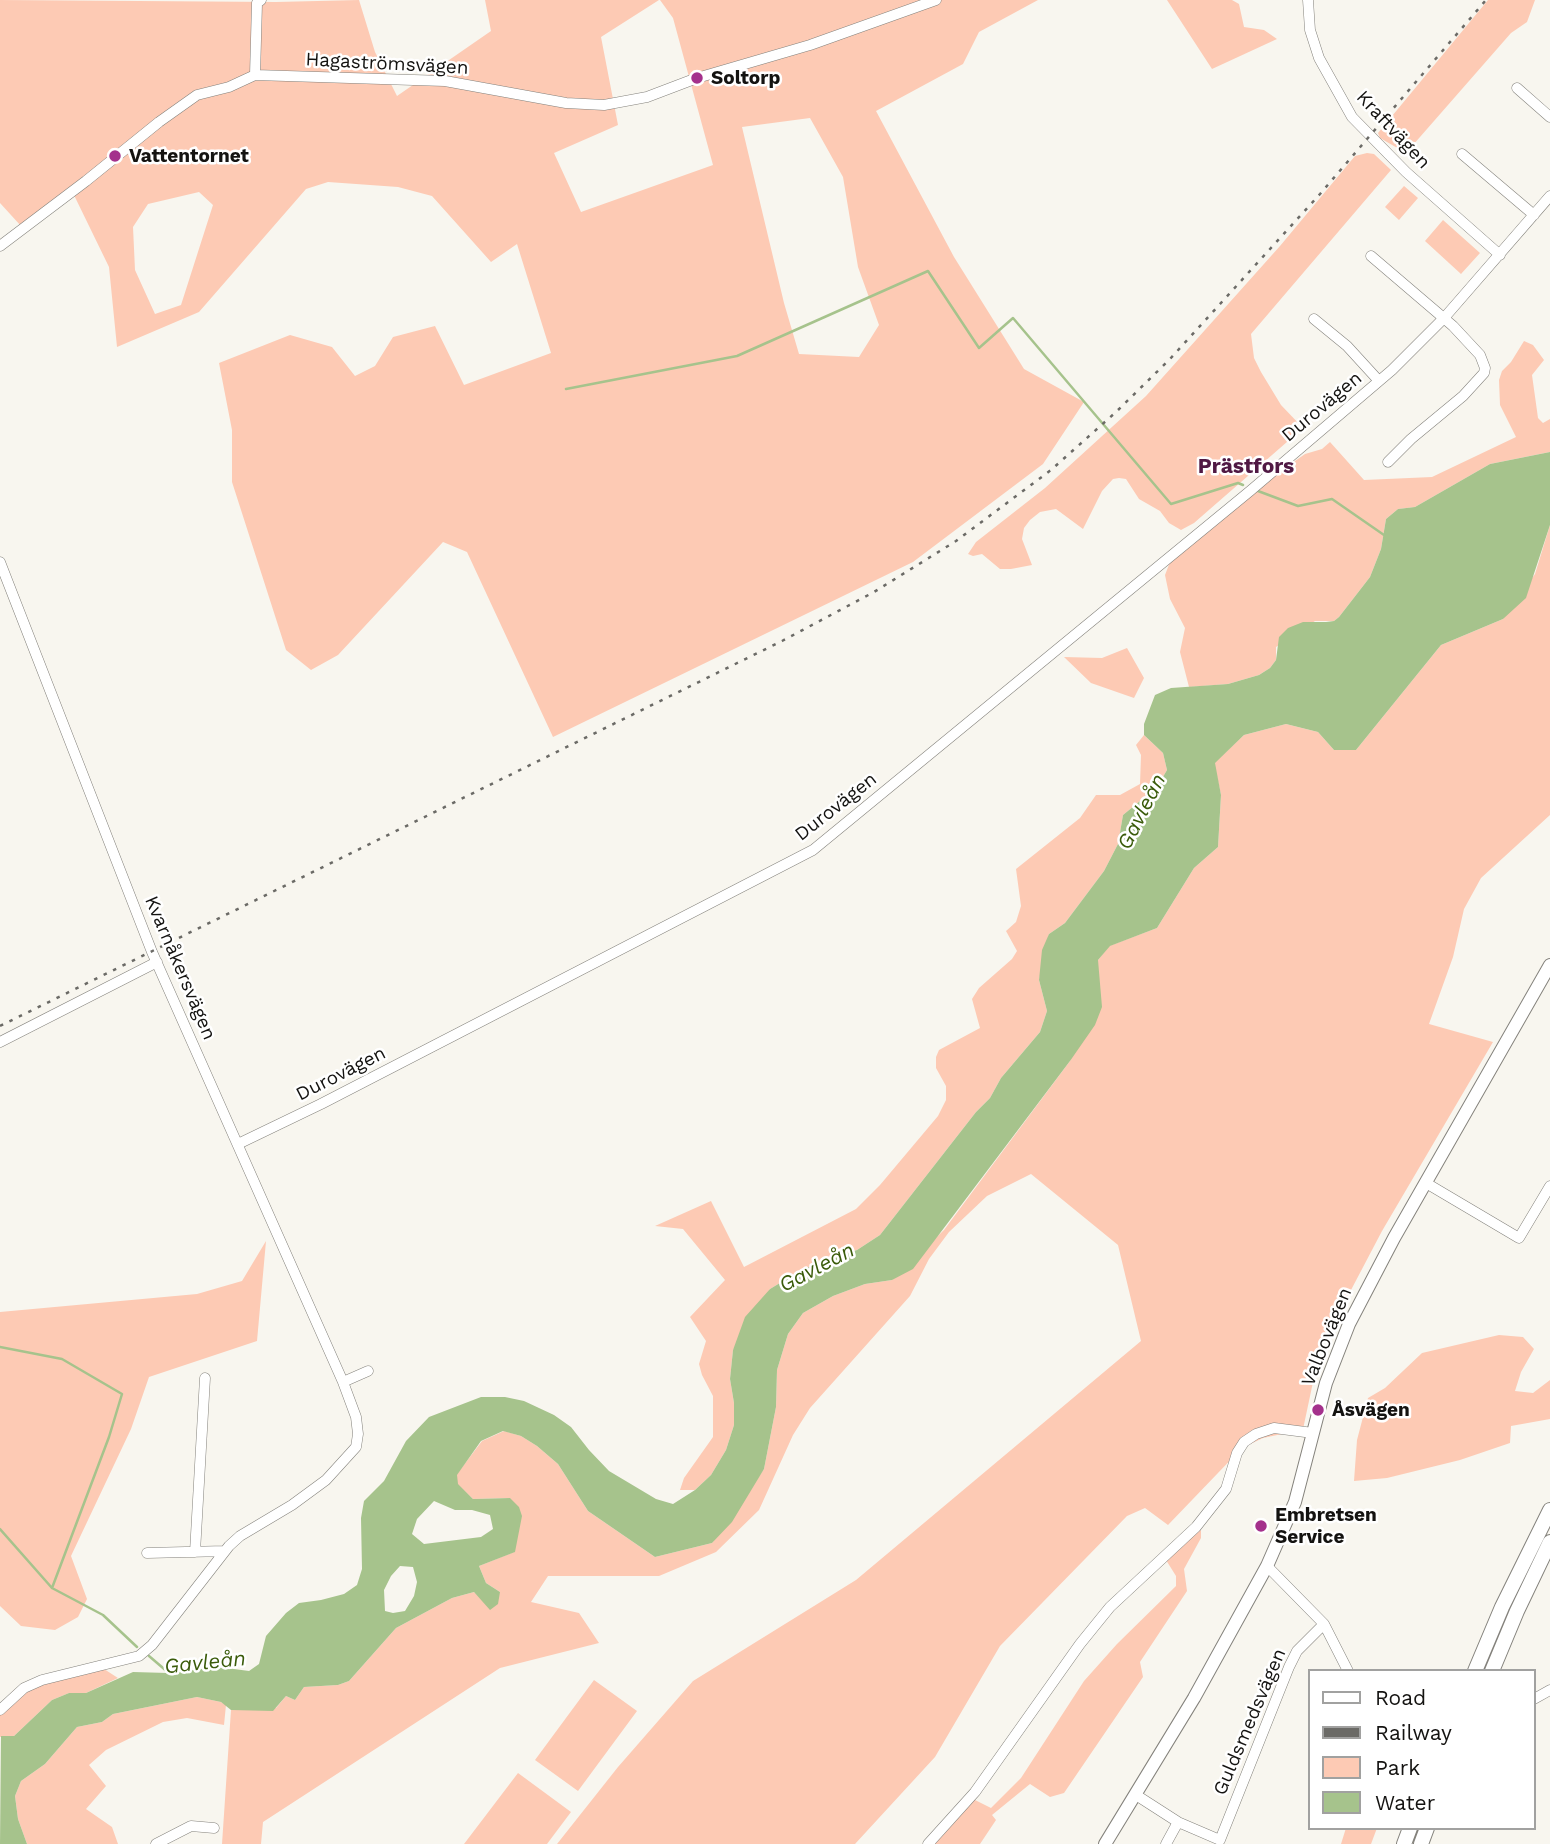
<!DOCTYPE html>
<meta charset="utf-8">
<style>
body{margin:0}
#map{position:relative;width:1550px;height:1844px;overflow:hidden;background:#f8f6ef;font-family:"Work Sans",sans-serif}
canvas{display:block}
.legend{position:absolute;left:1308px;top:1669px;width:228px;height:161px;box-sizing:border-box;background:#fff;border:2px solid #a1a1a0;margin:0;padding:9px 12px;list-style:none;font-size:21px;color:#141311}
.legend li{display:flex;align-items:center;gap:14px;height:35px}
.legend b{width:35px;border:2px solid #a1a1a0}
</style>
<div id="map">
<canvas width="1550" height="1844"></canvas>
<ul class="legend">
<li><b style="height:9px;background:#fff"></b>Road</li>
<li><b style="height:9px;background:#6b6a66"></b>Railway</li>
<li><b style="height:19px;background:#fdcab4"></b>Park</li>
<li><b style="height:19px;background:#a6c38c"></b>Water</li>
</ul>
</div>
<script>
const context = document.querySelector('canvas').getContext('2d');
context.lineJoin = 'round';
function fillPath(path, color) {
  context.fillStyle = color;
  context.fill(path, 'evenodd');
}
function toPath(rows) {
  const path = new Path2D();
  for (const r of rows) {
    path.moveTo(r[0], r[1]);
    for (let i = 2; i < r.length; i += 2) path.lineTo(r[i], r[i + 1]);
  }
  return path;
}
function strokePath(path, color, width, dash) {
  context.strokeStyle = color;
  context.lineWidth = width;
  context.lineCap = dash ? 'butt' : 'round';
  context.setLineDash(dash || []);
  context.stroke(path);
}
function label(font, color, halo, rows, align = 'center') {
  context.font = font + ' "Work Sans",sans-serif';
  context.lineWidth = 5;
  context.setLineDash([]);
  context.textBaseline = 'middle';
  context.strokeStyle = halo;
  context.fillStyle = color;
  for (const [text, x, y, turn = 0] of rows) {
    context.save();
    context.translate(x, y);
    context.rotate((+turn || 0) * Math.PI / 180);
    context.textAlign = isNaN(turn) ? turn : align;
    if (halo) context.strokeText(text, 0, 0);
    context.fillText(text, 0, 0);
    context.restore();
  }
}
fillPath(toPath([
 [0,0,276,2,359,0,375,52,397,96,491,31,485,0,659,0,601,37,618,125,554,153,581,212,713,165,673,18,660,0,1038,0,979,32,963,64,876,111,954,257,1024,369,1084,402,1043,464,913,562,553,737,467,552,443,542,338,655,311,670,286,650,232,482,232,430,219,363,290,335,332,347,355,376,375,366,393,337,435,326,464,385,551,353,517,244,491,262,432,196,398,187,328,182,306,189,199,312,117,347,109,267,72,191,21,226,0,203],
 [810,118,843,177,858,267,879,325,859,357,799,354,784,303,742,127],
 [199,192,213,205,181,305,155,314,135,270,133,227,148,204],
 [1167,0,1232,0,1239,4,1244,27,1264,30,1277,39,1212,69],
 [1488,0,1535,0,1527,22,1511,33,1406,153,1380,138,1378,133],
 [1367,153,1374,154,1391,170,1251,334,1254,358,1261,372,1281,405,1303,428,1194,523,1181,530,1169,523,1160,511,1139,499,1126,479,1119,478,1113,479,1102,491,1083,529,1056,509,1040,512,1030,520,1024,528,1022,539,1032,565,1011,569,1000,569,982,554,973,556,968,554,976,542,1045,488,1146,396,1280,246,1355,156],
 [1404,186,1418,198,1399,220,1385,207],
 [1443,220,1480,253,1461,274,1425,241],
 [1524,341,1533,345,1544,360,1532,375,1538,418,1543,423,1550,419,1550,452,1490,464,1415,507,1398,509,1386,519,1381,549,1370,577,1339,617,1334,621,1315,621,1276,647,1276,660,1270,668,1259,675,1228,684,1189,687,1180,652,1185,628,1170,599,1165,575,1170,562,1285,468,1305,454,1322,449,1330,442,1364,480,1432,477,1516,437,1500,405,1499,380,1502,371,1511,362],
 [1550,525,1550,815,1481,878,1464,909,1453,957,1429,1024,1493,1042,1382,1231,1320,1349,1302,1434,1282,1434,1263,1438,1242,1448,1168,1525,1145,1508,1127,1516,1000,1646,935,1757,855,1844,557,1844,618,1767,693,1681,856,1580,1141,1341,1118,1245,1031,1174,987,1196,949,1232,929,1259,910,1296,810,1408,793,1435,759,1510,716,1552,659,1576,548,1576,531,1602,579,1613,599,1643,500,1668,263,1822,261,1844,222,1844,231,1710,276,1708,286,1696,295,1700,304,1687,338,1685,349,1681,396,1628,452,1598,474,1592,482,1599,500,1592,486,1583,479,1566,514,1552,510,1498,473,1499,457,1484,457,1474,482,1441,504,1431,521,1436,537,1446,558,1464,588,1511,655,1557,712,1543,764,1469,776,1407,777,1370,788,1334,803,1313,833,1296,865,1284,892,1280,944,1230,1070,1061,1098,981,1098,960,1109,946,1157,928,1194,868,1218,847,1221,795,1214,763,1244,735,1286,724,1318,732,1334,750,1356,750,1441,645,1503,619,1535,574],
 [1127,648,1144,678,1134,698,1091,683,1064,657,1102,658],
 [1144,735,1163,753,1167,770,1157,787,1123,815,1118,844,1104,871,1065,923,1049,934,1039,980,1047,1011,1040,1032,1001,1078,990,1098,976,1112,880,1235,857,1250,803,1269,770,1289,733,1350,730,1379,734,1403,734,1425,726,1450,711,1475,695,1490,680,1490,684,1478,713,1437,713,1396,702,1375,699,1364,706,1341,690,1317,725,1280,683,1229,655,1226,711,1201,744,1267,856,1209,880,1185,938,1116,946,1100,946,1086,936,1068,936,1057,939,1050,980,1028,972,999,979,988,1012,959,1017,951,1006,931,1016,922,1021,906,1016,869,1080,818,1096,795,1120,795,1140,784,1141,755,1136,745],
 [266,1241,257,1341,149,1377,131,1429,71,1556,87,1599,78,1617,55,1630,21,1626,0,1606,0,1312,197,1294,242,1281],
 [1499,1335,1523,1337,1534,1349,1521,1372,1515,1391,1533,1393,1550,1380,1550,1419,1511,1426,1510,1443,1460,1460,1387,1478,1354,1481,1357,1440,1368,1398,1385,1388,1422,1353],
 [1198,1526,1201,1531,1201,1538,1184,1569,1187,1591,1140,1662,1143,1677,1064,1793,1050,1797,1030,1784,992,1815,996,1820,980,1844,931,1844,973,1799,991,1808,1021,1778,1084,1681,1117,1644,1176,1586,1176,1576,1166,1560],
 [104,1669,118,1678,86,1693,69,1693,52,1700,14,1736,0,1737,0,1706,13,1691,36,1680],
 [594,1680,637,1711,578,1791,535,1760],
 [197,1697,221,1702,226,1705,224,1725,187,1718,163,1722,106,1750,89,1765,106,1786,86,1809,112,1827,118,1844,27,1844,18,1819,15,1796,21,1781,45,1764,77,1727,102,1722,113,1714],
 [518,1773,571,1812,547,1844,464,1844],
 [1346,1828,1377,1828,1371,1844,1341,1844]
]), '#fdcab4');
fillPath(toPath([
 [1550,452,1550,525,1526,598,1503,619,1441,645,1356,750,1334,750,1318,732,1286,724,1244,735,1215,763,1221,795,1218,847,1194,868,1157,928,1110,946,1098,960,1102,1007,1095,1025,1070,1061,913,1269,892,1280,865,1284,833,1296,803,1313,788,1334,777,1370,776,1407,764,1469,732,1522,712,1543,655,1557,588,1511,558,1464,537,1446,521,1436,503,1431,481,1441,457,1475,458,1484,473,1499,510,1498,519,1507,522,1516,515,1552,479,1566,486,1583,500,1592,498,1604,490,1610,474,1592,452,1598,396,1628,349,1681,338,1685,304,1687,295,1700,286,1696,273,1711,231,1710,221,1702,197,1697,113,1714,102,1722,77,1727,45,1764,21,1781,15,1796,18,1819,27,1844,0,1844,1,1736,14,1736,52,1700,69,1693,86,1693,133,1672,168,1673,219,1667,249,1671,259,1664,266,1636,286,1613,299,1603,321,1600,344,1594,357,1585,362,1569,361,1518,364,1501,384,1481,406,1441,429,1417,481,1397,505,1397,524,1401,554,1415,571,1427,589,1450,609,1471,656,1499,673,1504,695,1490,711,1475,726,1450,734,1425,734,1403,730,1379,733,1350,745,1317,770,1289,803,1269,857,1250,880,1235,976,1112,990,1098,1001,1078,1040,1032,1047,1011,1039,980,1042,950,1049,934,1065,923,1104,871,1118,844,1123,815,1157,787,1167,770,1163,753,1144,735,1144,724,1155,695,1171,688,1228,684,1259,675,1270,668,1276,660,1279,637,1288,628,1303,622,1326,622,1334,621,1339,617,1370,577,1381,549,1386,519,1398,509,1415,507,1490,464],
 [434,1501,455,1510,472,1510,490,1515,493,1529,481,1537,424,1544,412,1534,417,1519],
 [400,1566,413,1567,417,1582,414,1596,405,1611,393,1613,385,1611,384,1590,391,1576]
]), '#a6c38c');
strokePath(toPath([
 [566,389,737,356,928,271,979,348,1013,318,1171,504,1238,483,1243,485],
 [1258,491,1298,506,1332,499,1384,535],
 [0,1347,62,1359,122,1394,109,1437,52,1588],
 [0,1529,52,1588,103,1615,137,1647],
 [149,1656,170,1674]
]), '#a6c38c', 2.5);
const minor = toPath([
 [1308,0,1310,30,1319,58,1352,117,1406,172,1500,255],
 [255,75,257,3,261,0],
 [1517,88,1550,117],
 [1462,154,1534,215],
 [0,246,86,181,159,122,197,95,229,87,255,75,445,81,566,103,604,105,647,97,697,78,810,45,936,0],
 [1371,256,1453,326,1480,355,1485,368,1484,373,1463,396,1411,439,1388,462],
 [1314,319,1347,346,1379,381],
 [0,562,152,952,343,1382,356,1417,358,1434,356,1447,326,1480,292,1505,240,1536,229,1546,152,1645,139,1656,42,1680,24,1688,0,1710],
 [0,1042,157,962],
 [238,1144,321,1104,813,850,1250,491,1392,370,1444,318,1550,196],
 [1426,1183,1519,1238,1550,1186],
 [343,1382,368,1371],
 [195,1552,205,1378],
 [147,1553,225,1551],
 [1324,1624,1348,1671],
 [1534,1699,1550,1690],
 [1136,1795,1178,1822,1220,1840,1289,1667,1297,1651,1324,1624,1267,1566],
 [156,1844,191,1826,214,1828],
 [928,1844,975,1792,1080,1644,1110,1607,1196,1527,1226,1489,1237,1453,1244,1442,1256,1434,1274,1428,1313,1433],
 [1166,1844,1178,1822]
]);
const major = toPath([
 [1105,1844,1194,1698,1267,1566,1295,1502,1326,1383,1349,1324,1394,1238,1550,965]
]);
const highway = toPath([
 [1475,1671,1502,1607,1550,1510],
 [1492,1671,1517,1611,1550,1542],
 [1404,1844,1410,1828],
 [1421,1844,1427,1828]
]);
strokePath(minor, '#84827c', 11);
strokePath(major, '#84827c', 14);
strokePath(highway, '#84827c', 16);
strokePath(minor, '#fff', 10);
strokePath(major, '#fff', 12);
strokePath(highway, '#fff', 14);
strokePath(toPath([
 [0,1026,782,641,874,592,956,541,1051,470,1116,412,1170,359,1320,194,1486,0]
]), '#6b6a66', 2.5, [3.5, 7]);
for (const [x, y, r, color] of [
 [697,78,7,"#a4318c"],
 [115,156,7,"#a4318c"],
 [1318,1410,7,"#a4318c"],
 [1261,1526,7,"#a4318c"]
]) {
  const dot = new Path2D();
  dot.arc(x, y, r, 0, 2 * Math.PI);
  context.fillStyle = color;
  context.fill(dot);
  strokePath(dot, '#fff', 2.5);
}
label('19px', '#141311', '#fff', [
 ["Hagaströmsvägen",387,64,3],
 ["Kraftvägen",1393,130,47],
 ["Durovägen",1322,407,-40],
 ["Durovägen",836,807,-38],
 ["Kvarnåkersvägen",180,968,67],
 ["Durovägen",341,1074,-27],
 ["Valbovägen",1327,1337,-68],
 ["Guldsmedsvägen",1250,1722,-67]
]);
label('bold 19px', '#141311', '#fff', [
 ["Soltorp",711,78],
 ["Vattentornet",129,156],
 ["Åsvägen",1332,1410],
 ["Embretsen",1275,1515],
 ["Service",1275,1537]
], 'left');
label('bold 21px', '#501944', '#fff', [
 ["Prästfors",1246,467]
]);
label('italic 21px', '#3a5b0a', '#fff', [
 ["Gavleån",1142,812,-63],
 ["Gavleån",817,1268,-28],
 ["Gavleån",205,1663,-6]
]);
</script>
